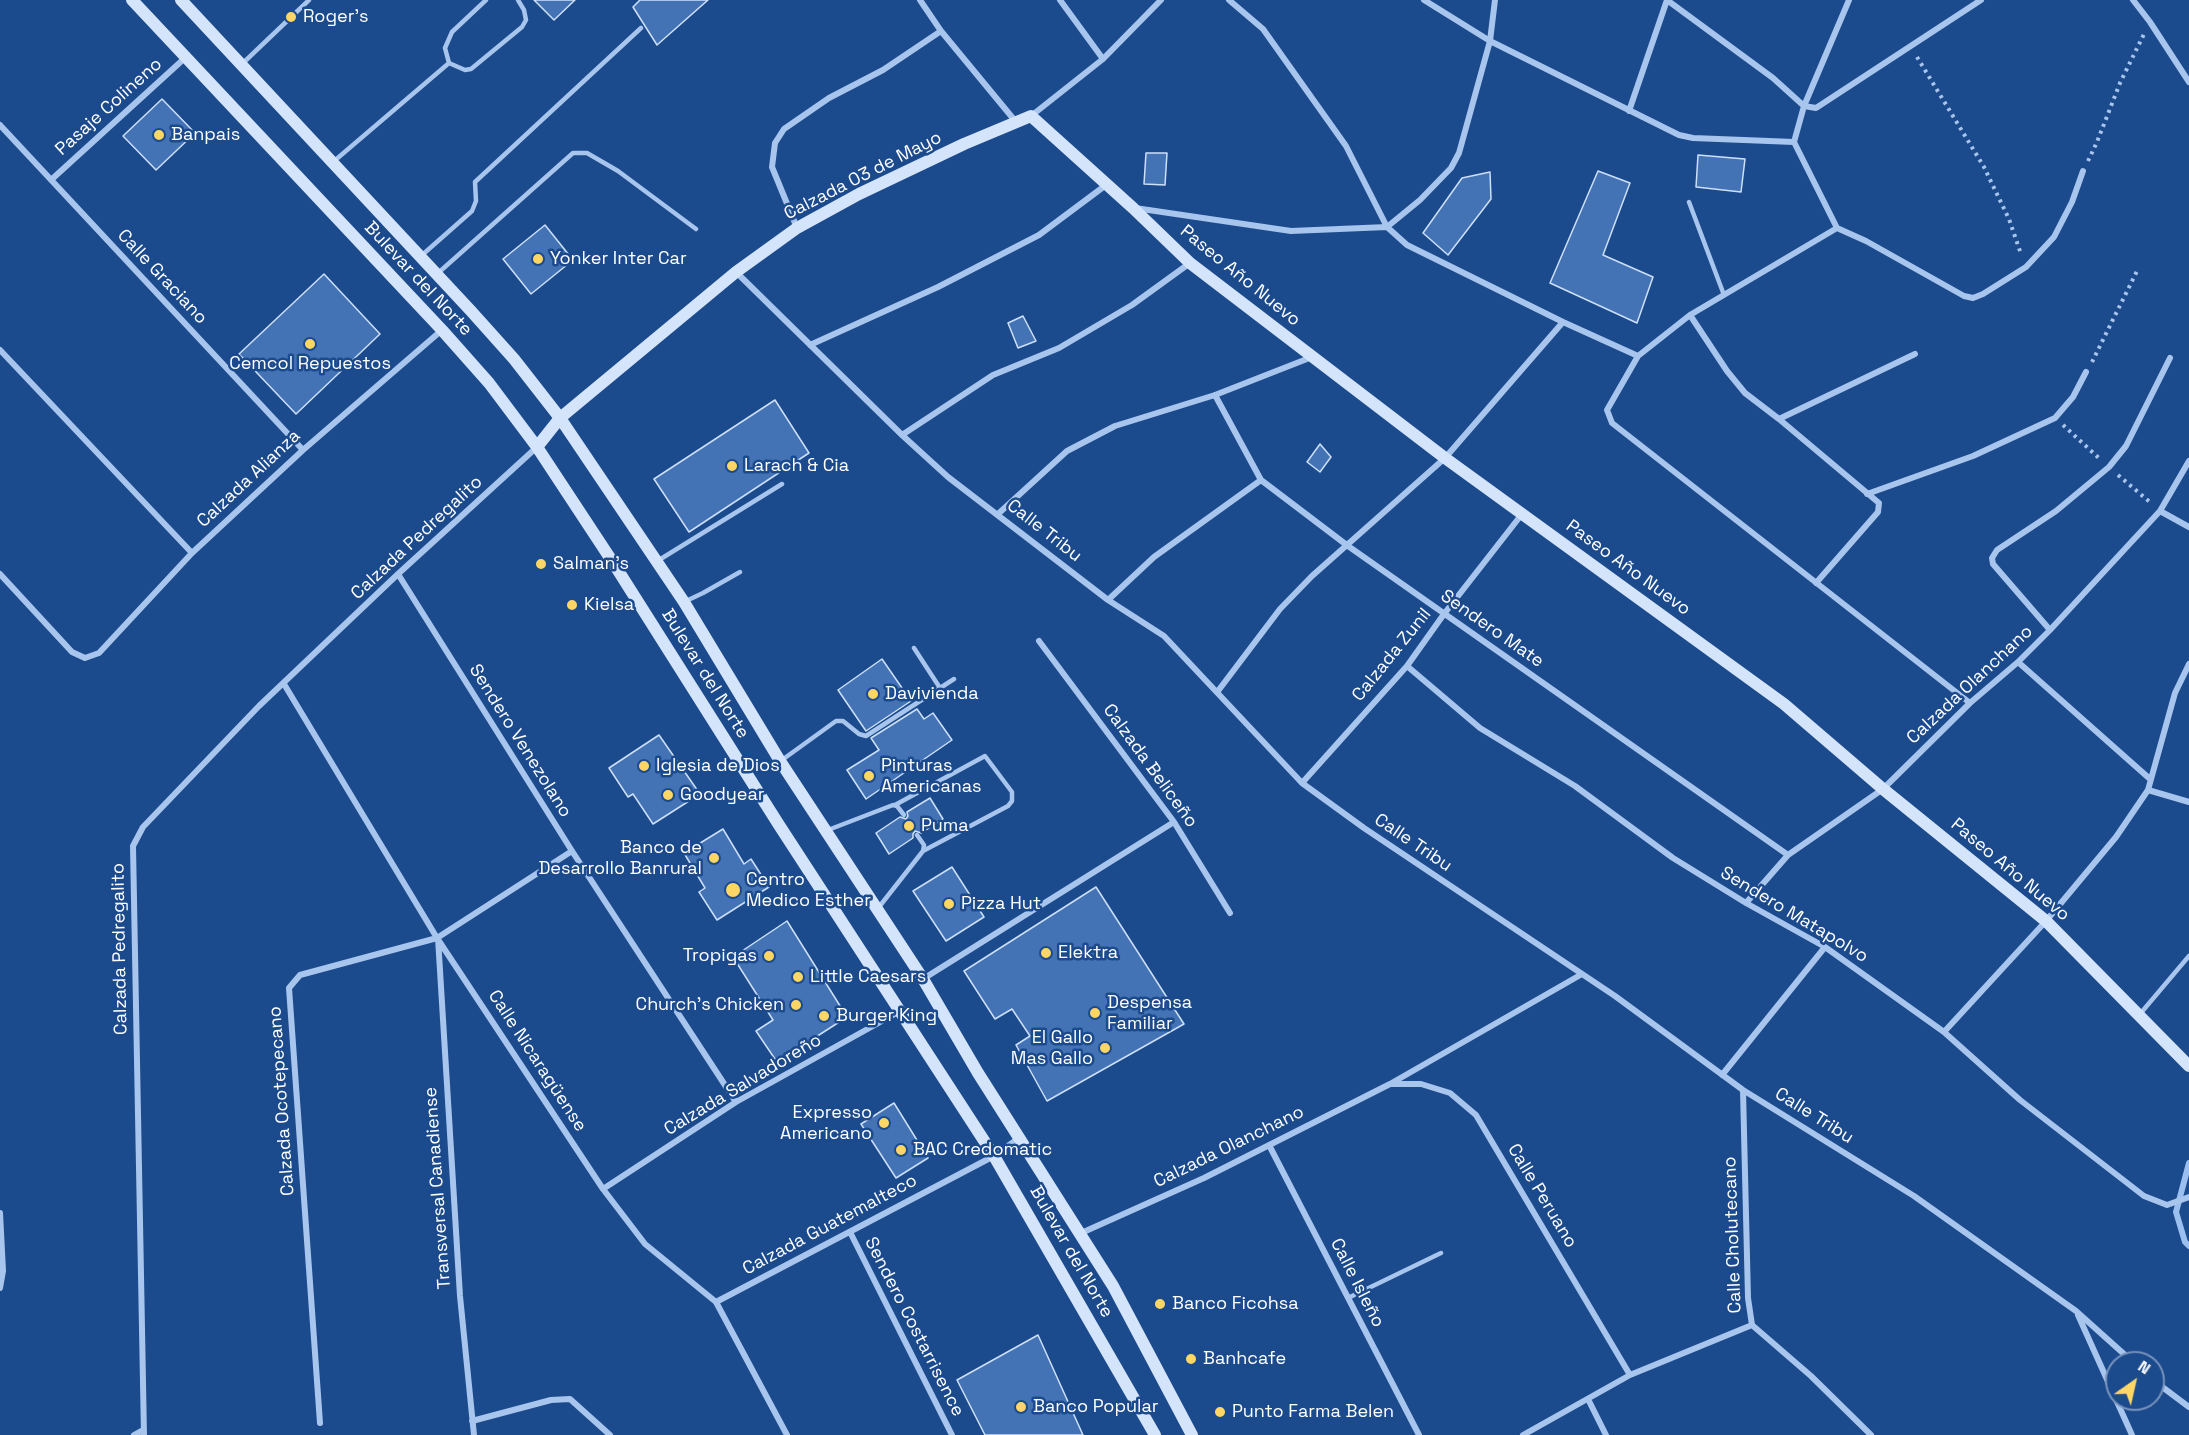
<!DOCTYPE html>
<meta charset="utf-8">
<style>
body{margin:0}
#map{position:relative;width:2189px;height:1435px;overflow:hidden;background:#1b4a8d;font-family:"Space Grotesk",sans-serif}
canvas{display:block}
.north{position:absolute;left:2105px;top:1351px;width:60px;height:60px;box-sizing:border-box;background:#1b4a8d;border:2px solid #7692bb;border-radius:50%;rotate:34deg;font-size:16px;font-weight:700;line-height:24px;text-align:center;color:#fff}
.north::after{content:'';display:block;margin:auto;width:21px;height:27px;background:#fed665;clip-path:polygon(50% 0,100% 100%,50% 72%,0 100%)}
</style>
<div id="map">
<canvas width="2189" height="1435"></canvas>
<div class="north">N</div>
</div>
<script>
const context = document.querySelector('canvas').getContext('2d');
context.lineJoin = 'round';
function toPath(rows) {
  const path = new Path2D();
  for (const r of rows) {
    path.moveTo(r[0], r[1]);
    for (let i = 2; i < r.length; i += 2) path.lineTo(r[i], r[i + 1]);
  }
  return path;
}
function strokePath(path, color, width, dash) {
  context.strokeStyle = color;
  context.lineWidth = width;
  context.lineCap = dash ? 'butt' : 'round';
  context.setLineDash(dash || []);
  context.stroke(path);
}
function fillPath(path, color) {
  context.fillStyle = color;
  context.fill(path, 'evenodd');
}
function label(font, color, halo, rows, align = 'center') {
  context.font = font + ' "Space Grotesk",sans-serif';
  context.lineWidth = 5;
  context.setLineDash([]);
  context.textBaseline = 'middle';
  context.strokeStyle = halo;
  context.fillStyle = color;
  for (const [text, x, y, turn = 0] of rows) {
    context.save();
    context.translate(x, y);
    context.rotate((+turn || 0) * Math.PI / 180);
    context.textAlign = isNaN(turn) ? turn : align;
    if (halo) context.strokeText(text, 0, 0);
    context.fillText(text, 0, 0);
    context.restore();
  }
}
strokePath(toPath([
 [2189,1163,2176,1212,2185,1242,2189,1246]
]), '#9bc0ef', 6);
const building = toPath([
 [534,0,575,0,554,20,534,0],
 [640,0,708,0,657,45,633,7,640,0],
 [162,99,195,133,156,170,123,136,162,99],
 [1146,153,1167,153,1165,185,1144,184,1146,153],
 [1698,155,1745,159,1741,192,1696,187,1698,155],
 [1598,171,1630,183,1603,255,1653,277,1637,323,1550,283,1598,171],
 [1490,172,1491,199,1448,255,1423,233,1462,178,1490,172],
 [545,225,573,260,531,294,503,259,545,225],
 [324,274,380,334,296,414,239,354,324,274],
 [1023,316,1036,341,1018,348,1008,323,1023,316],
 [775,400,809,453,689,532,654,479,775,400],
 [1320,444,1331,457,1320,472,1307,462,1320,444],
 [882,659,911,701,866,731,838,690,882,659],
 [917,709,924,719,933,713,952,740,866,799,847,770,879,750,871,738,917,709],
 [659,735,700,794,653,824,633,794,628,797,609,768,659,735],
 [930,798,943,819,921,833,915,831,913,834,913,838,889,854,876,833,900,817,906,819,908,816,907,812,930,798],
 [723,829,744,864,751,859,769,887,717,920,699,892,705,888,684,853,723,829],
 [952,867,984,917,946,941,913,891,952,867],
 [1096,887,1184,1024,1047,1101,1016,1045,1030,1036,1012,1009,995,1019,964,971,1096,887],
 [787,921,847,1017,777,1062,756,1031,773,1020,733,957,787,921],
 [894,1103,928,1158,896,1178,861,1124,894,1103],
 [1038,1335,1083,1435,985,1435,957,1380,1038,1335]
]);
fillPath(building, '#4473b5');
strokePath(building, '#cde0fa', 1.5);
strokePath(toPath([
 [1917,57,1984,167,2009,219,2021,254],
 [2088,161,2097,142,2120,83,2144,34],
 [2092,362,2138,269],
 [2063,425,2101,460],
 [2118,475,2151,503]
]), '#a8c5ed', 4, [3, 4.5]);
strokePath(toPath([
 [486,0,452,32,445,48,449,63,465,70,471,69,522,27,526,20,524,10,518,0],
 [242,64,309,0],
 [333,162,449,63],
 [1689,202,1724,295],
 [421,256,472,211,476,201,475,182,641,28],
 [437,274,573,153,587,153,618,171,696,229],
 [659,560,782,484],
 [684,602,703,593,740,572],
 [914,648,940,688],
 [782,760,836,721,843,721,859,734,866,736,954,679],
 [895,805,985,756,1012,792,1012,801,1008,806,923,851],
 [828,830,893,805,897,806,904,815],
 [879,907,923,851,924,845,917,835],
 [2140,1014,2189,956],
 [1348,1298,1441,1253]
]), '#a8c5ed', 4.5);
strokePath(toPath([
 [920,0,941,31,1016,122],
 [1060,0,1103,59],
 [1229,0,1263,29,1346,146,1387,227,1420,200,1451,168,1459,153,1490,41,1495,0],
 [1424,0,1490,41,1679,135,1693,138,1794,142],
 [1667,0,1773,78,1804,106,1816,108,1981,0],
 [1849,0,1804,106,1794,142,1837,228,1866,241,1964,296,1973,298,1983,294,2026,267,2054,237,2072,202,2083,171],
 [2133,0,2150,22,2189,82],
 [1629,111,1667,0],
 [1031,116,1103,59,1161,0],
 [0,125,303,450],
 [51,180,186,57],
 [1135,208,1291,231,1387,227,1407,245,1563,322,1638,356],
 [797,228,772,167,775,143,784,129,829,98,883,70,941,31],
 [1837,228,1690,315,1638,356,1607,410,1612,423,1970,703],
 [736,272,902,435,948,477,1108,600,1164,636,1302,783,1364,828,1615,996,1743,1090,1914,1196,2076,1311,2134,1363],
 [1690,315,1727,371,1745,393,1779,419,1879,503,1878,512,1816,583],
 [810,345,938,287,1039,235,1106,185],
 [0,350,192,553],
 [1215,395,1261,480,1348,546,1788,855],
 [1779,419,1915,354],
 [902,435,993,375,1059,348,1132,305,1190,263],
 [1867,494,1973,456,2055,418,2073,397,2086,372],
 [2160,511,2189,527],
 [998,514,1067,451,1115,426,1215,395,1312,357],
 [0,574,72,652,85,658,99,653,192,553,303,450,442,330],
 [398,574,572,851,736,1102],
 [1108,600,1154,557,1261,480],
 [2050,630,1993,564,1992,558,1997,550,2056,511,2109,467,2126,446,2170,358],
 [1039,641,1174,822,1230,913],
 [2018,662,2150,779],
 [1407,666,1480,728,1575,786,1673,858,1746,903,1825,947,1944,1032,2020,1100,2144,1196,2167,1205,2189,1197],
 [284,684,437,938,603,1189,645,1244,716,1302,787,1435],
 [1218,691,1280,609,1312,576,1445,458,1563,322],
 [1302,783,1407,666,1444,614,1522,514],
 [2148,790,2189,802],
 [1746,903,1788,855,1883,789,1970,703,2018,662,2050,630,2160,511,2189,461],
 [438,938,460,1296,474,1435],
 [923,979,1174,822],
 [1944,1032,2046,921,2116,837,2148,790,2175,693,2189,664],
 [1722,1075,1825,947],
 [1391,1084,1421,1084,1450,1093,1476,1115,1630,1375],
 [1743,1090,1748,1298,1752,1325,1811,1376,1871,1435],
 [1269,1145,1419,1435],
 [603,1189,736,1102,900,1011],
 [0,1213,3,1271,0,1288],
 [850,1232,952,1435],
 [1079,1234,1204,1178,1390,1084,1582,974],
 [716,1302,994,1156,1019,1138],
 [2078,1315,2132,1435],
 [2153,1380,2189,1407],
 [1588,1399,1606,1435],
 [472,1421,551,1400,570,1399,610,1435],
 [320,1423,289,988,300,975,437,938,572,851],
 [134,1435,143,1430],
 [144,1435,133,846,143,827,259,706,398,574,537,447],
 [1523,1435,1630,1375,1752,1325]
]), '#a8c5ed', 6);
strokePath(toPath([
 [132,0,442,330,489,383,537,447,614,564,779,825,994,1156,1155,1435],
 [181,0,471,311,514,359,560,418,684,602,780,761,923,979,978,1073,1113,1286,1192,1435],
 [537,447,560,418,736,272,797,228,859,194,964,144,1031,116,1133,208,1190,263,1445,458,1784,704,1883,789,2046,921,2189,1066]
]), '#d4e4fa', 12);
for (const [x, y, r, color] of [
 [291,17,6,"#fed665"],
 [159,135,6,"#fed665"],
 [538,259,6,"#fed665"],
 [310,344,6,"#fed665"],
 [732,466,6,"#fed665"],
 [541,564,6,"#fed665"],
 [572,605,6,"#fed665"],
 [873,694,6,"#fed665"],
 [644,766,6,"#fed665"],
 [869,776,6,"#fed665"],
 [668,795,6,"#fed665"],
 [909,826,6,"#fed665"],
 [714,858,6,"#fed665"],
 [733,890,8,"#fed665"],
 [949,904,6,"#fed665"],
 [1046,953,6,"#fed665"],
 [769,956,6,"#fed665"],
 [798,977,6,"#fed665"],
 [796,1005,6,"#fed665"],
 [1095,1013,6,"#fed665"],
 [824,1016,6,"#fed665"],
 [1105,1048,6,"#fed665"],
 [884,1123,6,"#fed665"],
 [901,1150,6,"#fed665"],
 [1160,1304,6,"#fed665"],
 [1191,1359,6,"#fed665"],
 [1021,1407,6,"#fed665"],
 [1220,1412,6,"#fed665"]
]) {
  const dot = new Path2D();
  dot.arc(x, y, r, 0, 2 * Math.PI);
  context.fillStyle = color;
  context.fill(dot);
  strokePath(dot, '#1b4a8d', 2);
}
label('18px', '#fff', '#1b4a8d', [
 ["Roger's",303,17],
 ["Banpais",171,135],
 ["Yonker Inter Car",550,259],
 ["Cemcol Repuestos",310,364,"center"],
 ["Larach & Cia",744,466],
 ["Salman's",553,564],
 ["Kielsa",584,605],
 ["Davivienda",885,694],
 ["Iglesia de Dios",656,766],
 ["Pinturas",881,766],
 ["Americanas",881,787],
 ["Goodyear",680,795],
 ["Puma",921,826],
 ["Banco de",702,848,"right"],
 ["Desarrollo Banrural",702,869,"right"],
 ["Centro",746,880],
 ["Medico Esther",746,901],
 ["Pizza Hut",961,904],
 ["Elektra",1058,953],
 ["Tropigas",757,956,"right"],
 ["Little Caesars",810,977],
 ["Despensa",1107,1003],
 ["Familiar",1107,1024],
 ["Church's Chicken",784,1005,"right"],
 ["Burger King",836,1016],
 ["El Gallo",1093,1038,"right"],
 ["Mas Gallo",1093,1059,"right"],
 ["Expresso",872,1113,"right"],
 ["Americano",872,1134,"right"],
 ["BAC Credomatic",913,1150],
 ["Banco Ficohsa",1172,1304],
 ["Banhcafe",1203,1359],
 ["Banco Popular",1033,1407],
 ["Punto Farma Belen",1232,1412]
], 'left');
label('18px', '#fff', '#1b4a8d', [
 ["Pasaje Colineno",109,107,-42],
 ["Calzada 03 de Mayo",863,176,-27],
 ["Paseo Año Nuevo",1240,276,39],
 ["Calle Graciano",162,277,47],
 ["Bulevar del Norte",418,279,47],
 ["Calzada Alianza",249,479,-43],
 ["Calle Tribu",1044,531,38],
 ["Calzada Pedregalito",417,538,-43],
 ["Paseo Año Nuevo",1628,568,36],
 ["Sendero Mate",1492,629,35],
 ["Calzada Zunil",1392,655,-51],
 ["Bulevar del Norte",705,674,58],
 ["Calzada Olanchano",1970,685,-43],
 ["Sendero Venezolano",520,741,58],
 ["Calzada Beliceño",1150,766,54],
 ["Calle Tribu",1413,843,34],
 ["Paseo Año Nuevo",2010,870,40],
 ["Sendero Matapolvo",1794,915,31],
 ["Calzada Pedregalito",120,949,-91],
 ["Calle Nicaragüense",537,1061,57],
 ["Calzada Salvadoreño",743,1085,-31],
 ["Calzada Ocotepecano",282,1101,-94],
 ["Calle Tribu",1814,1116,32],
 ["Calzada Olanchano",1229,1147,-26],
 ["Transversal Canadiense",438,1188,-94],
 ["Calle Peruano",1542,1196,59],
 ["Calzada Guatemalteco",830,1225,-28],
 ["Calle Cholutecano",1733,1235,-92],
 ["Bulevar del Norte",1071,1252,60],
 ["Calle Isleño",1357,1283,63],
 ["Sendero Costarrisence",914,1327,63]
]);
</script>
